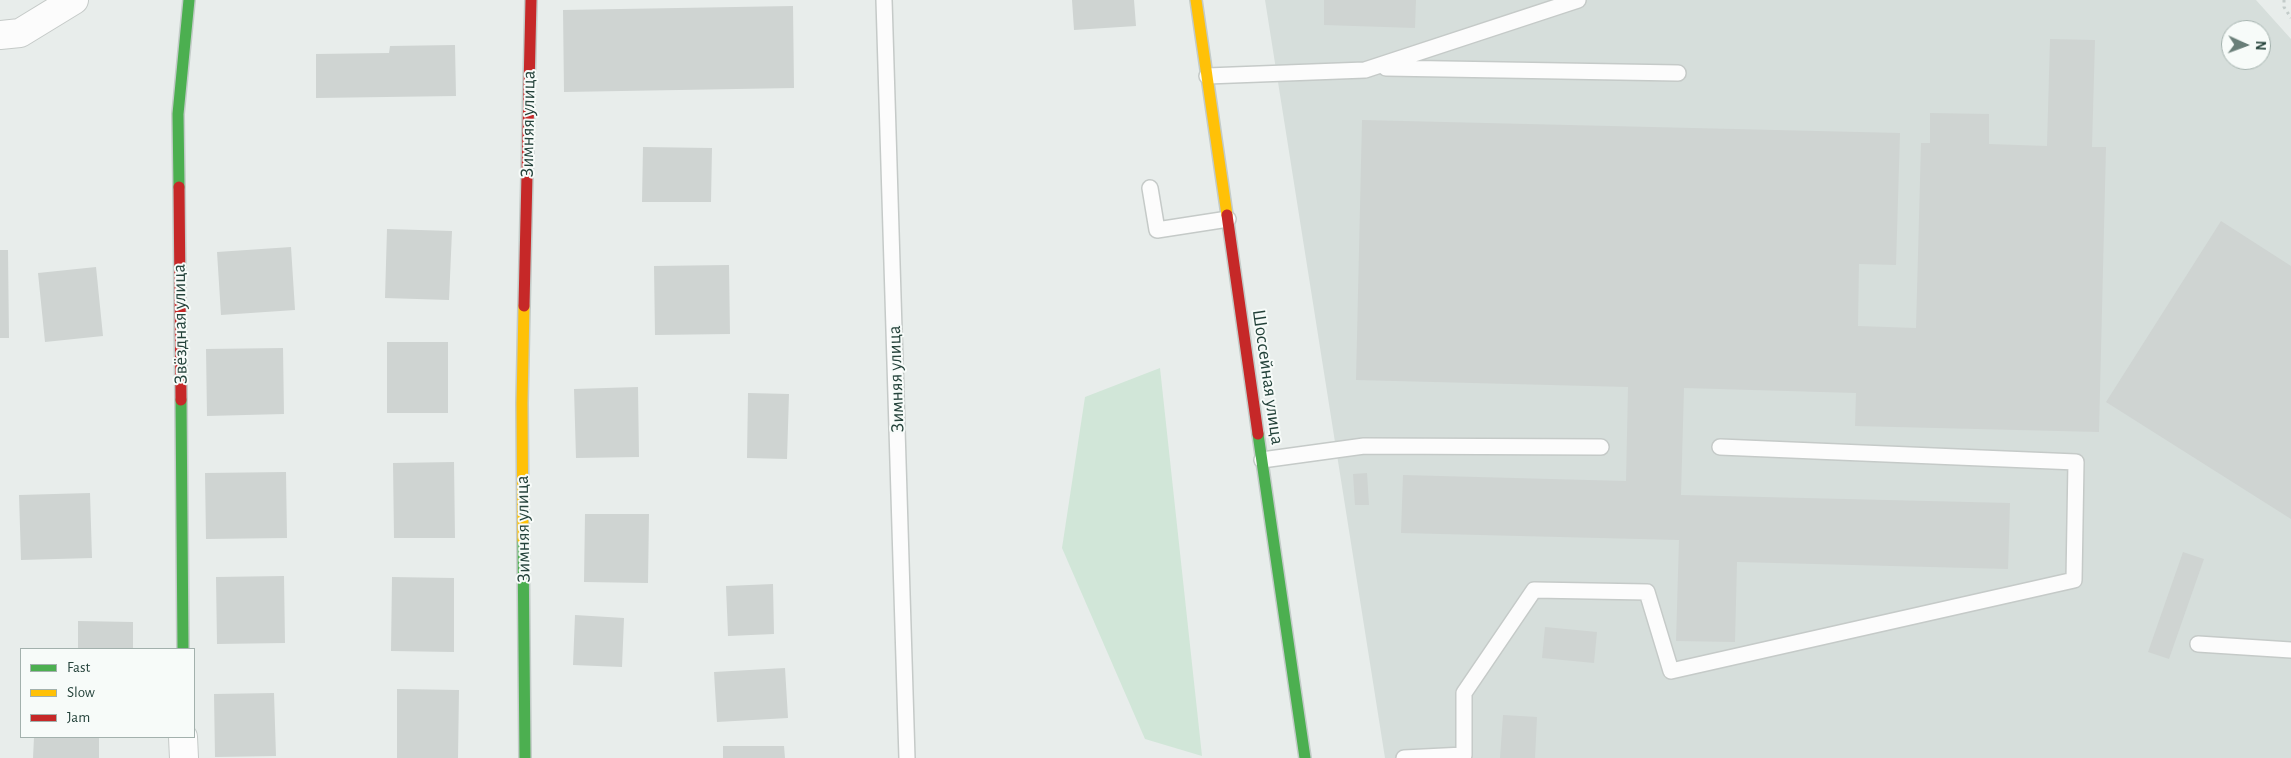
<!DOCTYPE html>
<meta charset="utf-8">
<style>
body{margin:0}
#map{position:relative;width:2291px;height:758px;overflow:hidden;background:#e8edeb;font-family:"Alegreya Sans",sans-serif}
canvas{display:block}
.legend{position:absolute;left:20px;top:648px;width:175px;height:90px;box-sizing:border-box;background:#f7fbf9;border:1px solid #a3b1ad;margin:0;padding:6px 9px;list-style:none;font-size:15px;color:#24423a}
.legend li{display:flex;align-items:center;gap:10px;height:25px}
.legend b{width:25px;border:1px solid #a3b1ad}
.north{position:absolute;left:2221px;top:20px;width:50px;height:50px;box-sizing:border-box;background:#f7fbf9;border:1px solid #a3b1ad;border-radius:50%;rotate:92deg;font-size:14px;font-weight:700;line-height:20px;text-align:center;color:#24423a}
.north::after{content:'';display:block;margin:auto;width:18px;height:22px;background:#697e78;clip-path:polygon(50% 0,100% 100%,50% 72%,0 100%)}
</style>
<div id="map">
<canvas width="2291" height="758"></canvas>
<ul class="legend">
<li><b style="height:6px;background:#4caf50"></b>Fast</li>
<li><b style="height:6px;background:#ffc107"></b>Slow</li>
<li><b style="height:6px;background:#c62828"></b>Jam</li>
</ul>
<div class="north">N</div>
</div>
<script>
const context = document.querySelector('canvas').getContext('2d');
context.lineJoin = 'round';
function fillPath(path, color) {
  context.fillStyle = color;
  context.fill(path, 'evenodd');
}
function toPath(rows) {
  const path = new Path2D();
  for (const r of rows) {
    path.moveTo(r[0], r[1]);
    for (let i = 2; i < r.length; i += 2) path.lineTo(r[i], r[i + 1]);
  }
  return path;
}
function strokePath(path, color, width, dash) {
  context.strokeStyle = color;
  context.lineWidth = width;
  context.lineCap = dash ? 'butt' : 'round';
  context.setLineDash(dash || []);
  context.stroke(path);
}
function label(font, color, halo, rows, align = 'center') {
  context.font = font + ' "Alegreya Sans",sans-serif';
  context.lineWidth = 4;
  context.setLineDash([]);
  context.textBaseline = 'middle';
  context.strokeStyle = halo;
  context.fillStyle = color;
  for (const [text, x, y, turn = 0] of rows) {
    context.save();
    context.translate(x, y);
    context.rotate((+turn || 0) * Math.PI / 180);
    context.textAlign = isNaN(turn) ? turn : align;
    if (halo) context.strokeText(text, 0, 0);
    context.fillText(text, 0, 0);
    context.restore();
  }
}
fillPath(toPath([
 [1265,0,2256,0,2291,39,2291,758,1385,758],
 [2231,30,2261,30,2261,60,2231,60]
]), '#d6dedb');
fillPath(toPath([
 [1160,368,1202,756,1145,739,1062,548,1085,397]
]), '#d1e6d8');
fillPath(toPath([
 [1072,0,1134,0,1136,26,1074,30],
 [1324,0,1416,0,1415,28,1324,25],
 [793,6,794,88,564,92,563,10],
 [2050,39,2095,40,2092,147,2106,147,2099,432,1855,426,1856,393,1684,388,1681,495,2010,503,2008,569,1737,562,1735,642,1676,641,1679,540,1401,533,1403,475,1626,481,1628,387,1356,380,1362,120,1900,133,1896,265,1859,264,1858,326,1916,328,1921,143,1930,143,1930,113,1989,114,1989,144,2047,146],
 [455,45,456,96,316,98,316,54,389,53,390,46],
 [643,147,712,148,711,202,642,202],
 [2221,221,2291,266,2291,519,2106,402],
 [387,229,452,231,449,300,385,298],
 [291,247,295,310,221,315,217,252],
 [0,250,8,250,9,338,0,338],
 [729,265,730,334,655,335,654,266],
 [96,267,103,336,45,342,38,273],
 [387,342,448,342,448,413,387,413],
 [283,348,284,414,207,416,206,349],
 [638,387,639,457,576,458,574,389],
 [748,393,789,394,787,459,747,458],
 [454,462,455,538,394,538,393,463],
 [286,472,287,538,206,539,205,473],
 [1367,473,1369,505,1355,505,1353,474],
 [90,493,92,558,21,560,19,495],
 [585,514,649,514,648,583,584,582],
 [2183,552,2204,559,2169,659,2148,652],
 [284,576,285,643,217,644,216,577],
 [392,577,454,578,454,652,391,651],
 [773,584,774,634,728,636,726,586],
 [575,615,624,618,622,667,573,665],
 [78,621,133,622,133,649,78,649],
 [1545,627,1597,632,1594,663,1542,658],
 [785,668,788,718,717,722,714,672],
 [397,689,459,690,458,758,397,758],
 [274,693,276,756,215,757,214,694],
 [1503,715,1537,717,1535,758,1500,758],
 [34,737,99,737,99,758,33,758],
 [723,746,784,746,785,758,723,758]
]), '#cfd4d2');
const lane = toPath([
 [884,0,907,758],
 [1386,68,1678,73],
 [1207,76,1365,70,1578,0],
 [1150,188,1157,230,1228,219],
 [1262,460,1364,446,1601,447],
 [2198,644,2291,650],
 [1404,758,1464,755,1464,693,1534,590,1647,592,1671,671,2074,580,2076,462,1720,447]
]);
const street = toPath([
 [0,35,20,33,74,0],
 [183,737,184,758]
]);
const fast = toPath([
 [179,187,178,114,189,0],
 [181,400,183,649],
 [1258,434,1305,758],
 [523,540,525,758]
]);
const slow = toPath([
 [1196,0,1227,215],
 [523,540,522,403,524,306]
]);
const jam = toPath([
 [179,187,181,400],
 [1227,215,1258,434],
 [524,306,531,0]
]);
strokePath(lane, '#c5cac8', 18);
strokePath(street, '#c5cac8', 30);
strokePath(fast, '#c3cbc8', 14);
strokePath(slow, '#c3cbc8', 14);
strokePath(jam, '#c3cbc8', 14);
strokePath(toPath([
 [2284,0,2284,7,2291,18]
]), '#c3ccca', 3, [2.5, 4]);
strokePath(lane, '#fcfcfc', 15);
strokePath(street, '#fcfcfc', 28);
strokePath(fast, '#4caf50', 11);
strokePath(slow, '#ffc107', 11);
strokePath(jam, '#c62828', 11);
label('19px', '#24423a', '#f7fbf9', [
 ["Зимняя улица",528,124,-89],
 ["Звёздная улица",180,324,-91],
 ["Шоссейная улица",1268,377,82],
 ["Зимняя улица",896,379,-92],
 ["Зимняя улица",523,529,-91]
]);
</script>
